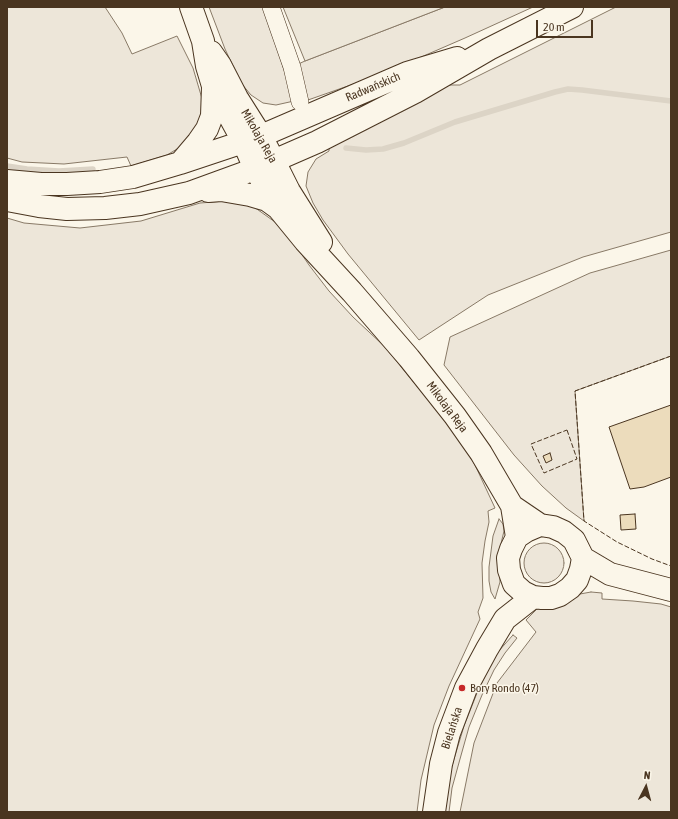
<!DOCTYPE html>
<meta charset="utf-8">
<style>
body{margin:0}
#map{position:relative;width:678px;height:819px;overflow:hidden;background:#fbf6e9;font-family:"Asap Condensed",sans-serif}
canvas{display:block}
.frame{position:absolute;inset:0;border:8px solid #4a3520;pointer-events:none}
.north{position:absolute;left:626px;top:767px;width:40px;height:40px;-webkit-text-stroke:3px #fbf6e9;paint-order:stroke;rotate:6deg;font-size:11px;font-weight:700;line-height:16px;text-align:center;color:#4a3520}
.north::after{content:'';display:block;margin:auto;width:14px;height:18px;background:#4a3520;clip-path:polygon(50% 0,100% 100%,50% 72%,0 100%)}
.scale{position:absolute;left:536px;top:20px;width:57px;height:18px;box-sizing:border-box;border:2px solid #4a3520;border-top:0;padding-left:5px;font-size:12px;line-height:14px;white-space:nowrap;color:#4a3520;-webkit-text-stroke:3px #fbf6e9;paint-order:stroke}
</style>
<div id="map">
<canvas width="678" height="819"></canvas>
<div class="frame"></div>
<div class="north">N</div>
<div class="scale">20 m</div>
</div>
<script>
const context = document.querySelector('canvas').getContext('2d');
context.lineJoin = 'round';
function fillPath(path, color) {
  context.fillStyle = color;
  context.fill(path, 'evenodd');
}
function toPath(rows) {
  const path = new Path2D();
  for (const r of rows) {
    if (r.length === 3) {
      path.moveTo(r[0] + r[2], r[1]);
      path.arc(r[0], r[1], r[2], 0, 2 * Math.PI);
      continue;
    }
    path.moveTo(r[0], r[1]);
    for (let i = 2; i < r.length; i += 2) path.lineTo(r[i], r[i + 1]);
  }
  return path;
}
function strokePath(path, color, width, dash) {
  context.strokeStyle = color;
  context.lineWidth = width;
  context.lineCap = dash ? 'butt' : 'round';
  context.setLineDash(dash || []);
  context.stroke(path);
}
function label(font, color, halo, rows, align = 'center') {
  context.font = font + ' "Asap Condensed",sans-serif';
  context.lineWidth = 3;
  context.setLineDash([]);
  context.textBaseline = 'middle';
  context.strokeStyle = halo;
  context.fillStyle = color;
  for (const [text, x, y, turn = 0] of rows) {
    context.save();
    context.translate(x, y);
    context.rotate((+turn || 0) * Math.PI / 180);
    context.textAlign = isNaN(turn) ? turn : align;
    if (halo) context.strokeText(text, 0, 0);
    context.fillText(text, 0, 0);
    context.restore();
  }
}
const green = toPath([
 [7,7,105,7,122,33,132,54,177,36,193,68,203,102,201,121,187,143,167,155,131,166,127,157,64,164,22,162,7,158,7,7],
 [209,7,264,7,294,101,276,105,263,103,251,95,241,83,225,49,209,7],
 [445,7,533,7,465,38,382,74,308,100,304,95,296,65,305,61,445,7],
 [616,7,671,7,671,232,583,257,488,295,419,340,348,254,323,220,313,203,306,186,308,172,316,159,329,151,329,144,447,85,460,85,616,7],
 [227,201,254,207,275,222,294,243,309,265,329,291,353,317,384,346,457,435,475,465,495,508,488,511,489,522,485,541,482,563,483,598,478,612,480,619,449,686,434,725,421,780,417,812,7,812,7,218,24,223,80,228,141,221,200,203,227,201],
 [671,250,671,356,575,391,584,521,566,508,542,486,514,455,444,365,450,337,590,273,671,250],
 [499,519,503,524,504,531,499,552,500,582,495,599,491,592,489,581,489,567,493,536,499,519],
 [544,563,20],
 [591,592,602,593,602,599,633,601,661,604,671,607,671,812,460,812,474,743,497,683,536,632,526,620,537,609,559,606,580,594,591,592],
 [513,635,517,638,505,653,494,670,482,695,469,727,460,759,452,788,449,812,443,812,446,788,454,759,464,726,477,693,489,667,497,653,513,635]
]);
fillPath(green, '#ede6d9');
strokePath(green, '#887966', 1);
const parking = toPath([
 [283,7,445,7,305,61,283,7]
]);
fillPath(parking, '#ede7d9');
strokePath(parking, '#887966', 1);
strokePath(toPath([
 [346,148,366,150,383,149,404,143,455,122,555,92,568,89,582,90,671,101],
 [7,166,27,169,59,171,93,169]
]), '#dcd4c6', 5.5);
const building = toPath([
 [671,405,671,477,644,487,630,489,609,427,671,405],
 [550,453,552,460,546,463,543,456,550,453],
 [635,514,636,529,621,530,620,515,635,514]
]);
fillPath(building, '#ecdcbc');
strokePath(building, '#4a3520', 1);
const street = toPath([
 [271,7,292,67,300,102]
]);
const secondary = toPath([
 [191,7,203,41,207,66,213,86,243,141,255,169,278,208,305,241,352,292,409,358,455,416,481,453,512,506,517,537],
 [211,52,220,65,237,98,261,136,274,161,289,191,321,242],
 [181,162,198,142,207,129,212,116,213,87],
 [7,181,41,184,67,184,100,182,133,177,180,163,261,136,407,73,457,58],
 [208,191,221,190,250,195,267,200,278,208],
 [7,200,39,206,67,209,105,208,140,204,189,193,255,169,317,142,415,92,489,49,572,7],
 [512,506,540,525,553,527,564,532,574,540,583,558,581,569,577,580,570,588,560,595,551,598,542,598,533,597,523,592,514,584,509,570,508,558,511,549,517,537,526,531,540,525],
 [583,558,610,574,671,590],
 [434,812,441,764,449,733,466,688,487,649,505,619,533,597]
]);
strokePath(street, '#4a3520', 18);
strokePath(secondary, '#4a3520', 24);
strokePath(street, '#fbf6e9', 17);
strokePath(secondary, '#fbf6e9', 22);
strokePath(toPath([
 [671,356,575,391,584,521,617,542,652,559,671,566],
 [567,430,577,459,544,473,531,444,567,430]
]), '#4a3520', 1, [5, 2]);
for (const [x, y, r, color] of [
 [462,688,4,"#c62828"]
]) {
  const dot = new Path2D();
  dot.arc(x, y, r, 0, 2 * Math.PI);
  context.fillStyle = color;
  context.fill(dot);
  strokePath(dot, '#fbf6e9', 1.5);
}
label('12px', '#4a3520', '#fbf6e9', [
 ["Radwańskich",373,87,-23],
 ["Mikołaja Reja",259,136,60],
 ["Mikołaja Reja",447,407,53],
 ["Bielańska",452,728,-72]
]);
label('12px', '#4a3520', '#fbf6e9', [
 ["Bory Rondo (47)",470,688]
], 'left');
</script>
